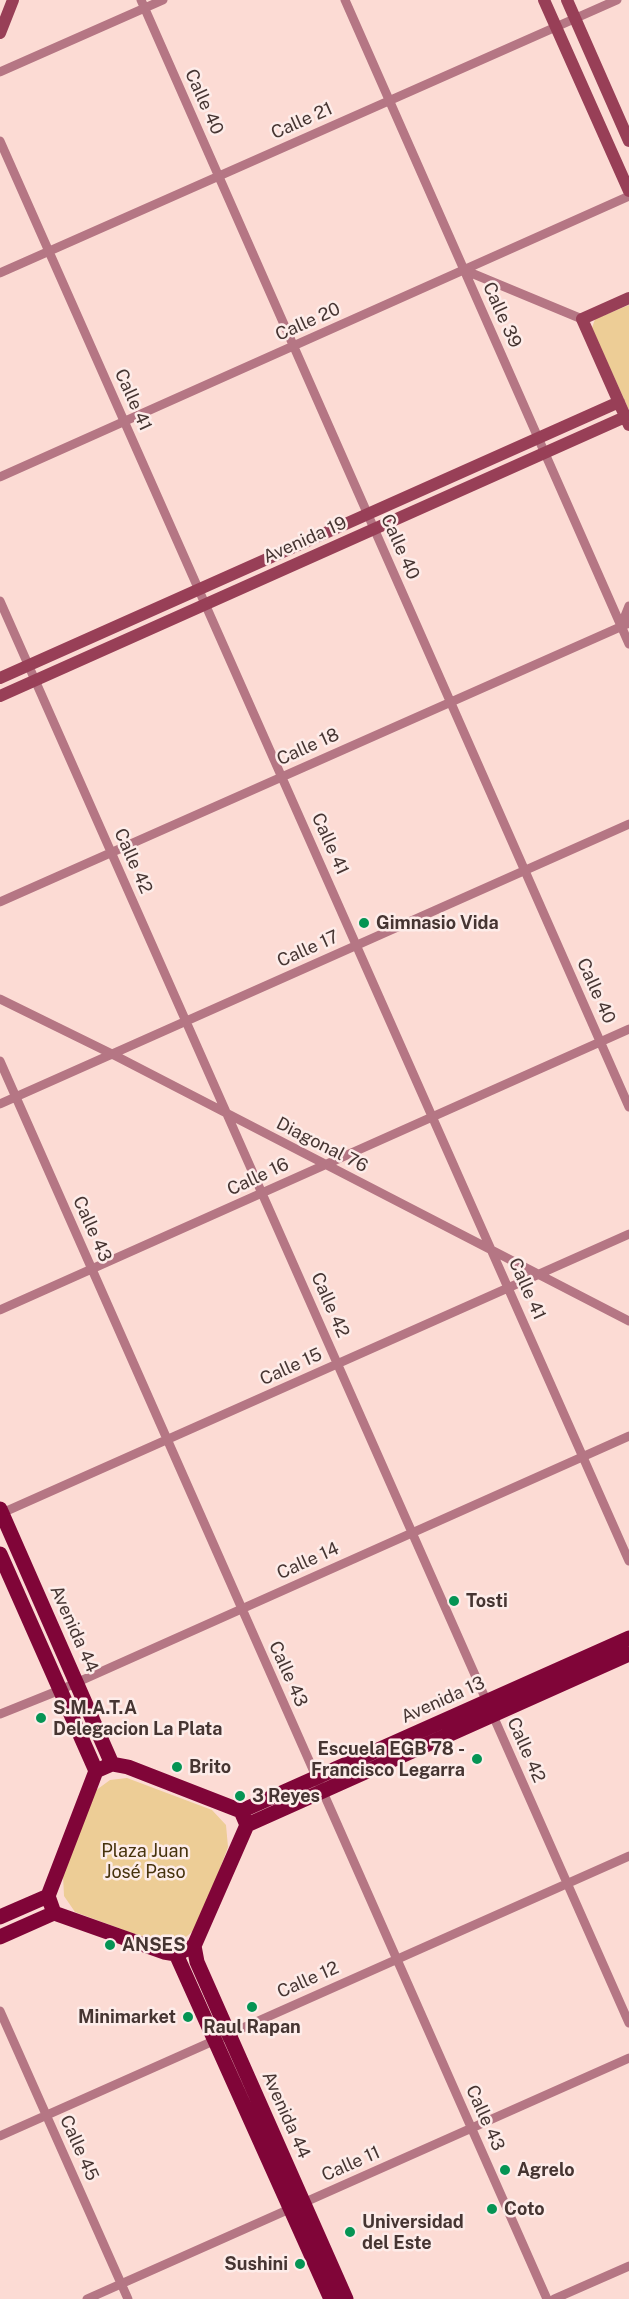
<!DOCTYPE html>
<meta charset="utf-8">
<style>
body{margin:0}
canvas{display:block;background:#fcdbd4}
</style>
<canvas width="629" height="2299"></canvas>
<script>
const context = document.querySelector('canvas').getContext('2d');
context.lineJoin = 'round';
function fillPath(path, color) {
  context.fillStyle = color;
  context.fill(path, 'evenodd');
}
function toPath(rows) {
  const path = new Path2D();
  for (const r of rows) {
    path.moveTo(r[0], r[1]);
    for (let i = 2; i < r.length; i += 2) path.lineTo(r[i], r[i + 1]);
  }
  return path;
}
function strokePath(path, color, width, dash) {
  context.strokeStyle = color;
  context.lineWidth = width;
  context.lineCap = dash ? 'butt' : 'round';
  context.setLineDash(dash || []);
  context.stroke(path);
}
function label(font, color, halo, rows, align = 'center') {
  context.font = font + ' "Public Sans",sans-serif';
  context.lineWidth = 5;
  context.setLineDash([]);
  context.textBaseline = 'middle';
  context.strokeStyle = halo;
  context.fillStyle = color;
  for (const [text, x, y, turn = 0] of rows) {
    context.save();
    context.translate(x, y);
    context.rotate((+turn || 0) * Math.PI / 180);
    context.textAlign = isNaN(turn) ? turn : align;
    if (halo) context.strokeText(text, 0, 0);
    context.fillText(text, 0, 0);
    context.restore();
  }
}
fillPath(toPath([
 [629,305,629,410,592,328,595,319],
 [127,1778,212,1810,226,1825,228,1847,198,1927,181,1941,162,1944,75,1912,64,1896,63,1875,95,1791,110,1780]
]), '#edcd96');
strokePath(toPath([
 [141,0,629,1107],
 [345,0,629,644],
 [0,72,163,0],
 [0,141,629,1561],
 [464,270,582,319],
 [0,273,617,0],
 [0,477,629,196],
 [0,601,629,2023],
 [621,626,629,606],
 [0,902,629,623],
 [0,999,112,1054,629,1321],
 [0,1061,547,2299],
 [0,1104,629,824],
 [0,1310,629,1029],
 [0,1514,629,1234],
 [0,1714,60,1690,629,1436],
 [0,2011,128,2299],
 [0,2136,629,1856],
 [87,2299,629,2058],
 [554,2299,629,2266]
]), '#b57684', 9);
strokePath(toPath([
 [544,0,629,191],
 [567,0,629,141],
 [0,33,13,0],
 [629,298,582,319,629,425],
 [0,678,619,402],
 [0,696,625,417]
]), '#983f57', 12);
strokePath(toPath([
 [0,1509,112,1764],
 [0,1554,96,1771],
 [112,1764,128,1767,241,1811,247,1825,194,1946,176,1954,164,1952,54,1913,48,1896,96,1771,112,1764],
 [241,1811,629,1638],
 [247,1825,629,1654],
 [0,1917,48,1896],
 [0,1937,54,1913],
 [194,1946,197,1962,346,2299],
 [176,1954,331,2299]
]), '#800538', 15);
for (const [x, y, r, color] of [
 [364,923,6,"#059454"],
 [454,1601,6,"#059454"],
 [41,1718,6,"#059454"],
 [477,1759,6,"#059454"],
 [177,1767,6,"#059454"],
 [240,1796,6,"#059454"],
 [110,1945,6,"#059454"],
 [252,2007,6,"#059454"],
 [188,2017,6,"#059454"],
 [505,2170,6,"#059454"],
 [492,2209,6,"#059454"],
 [350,2232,6,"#059454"],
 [300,2264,6,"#059454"]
]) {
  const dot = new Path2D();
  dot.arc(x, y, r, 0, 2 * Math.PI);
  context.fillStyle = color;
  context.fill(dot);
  strokePath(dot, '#fdece9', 2);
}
label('18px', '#463532', '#fdece9', [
 ["Calle 40",204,102,66],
 ["Calle 21",302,121,-24],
 ["Calle 39",502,315,66],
 ["Calle 20",308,322,-24],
 ["Calle 41",133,400,66],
 ["Avenida 19",305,540,-24],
 ["Calle 40",400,547,66],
 ["Calle 18",308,747,-24],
 ["Calle 41",330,844,66],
 ["Calle 42",133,861,66],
 ["Calle 17",308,949,-24],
 ["Calle 40",596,991,66],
 ["Diagonal 76",322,1145,27],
 ["Calle 16",258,1177,-25],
 ["Calle 43",92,1229,66],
 ["Calle 41",527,1289,66],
 ["Calle 42",330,1305,66],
 ["Calle 15",291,1367,-24],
 ["Calle 14",308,1561,-24],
 ["Avenida 44",74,1629,66],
 ["Calle 43",288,1674,66],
 ["Avenida 13",443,1700,-24],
 ["Calle 42",526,1750,66],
 ["Calle 12",308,1980,-24],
 ["Avenida 44",286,2115,66],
 ["Calle 43",485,2118,66],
 ["Calle 45",79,2148,66],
 ["Calle 11",351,2164,-24]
]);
label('bold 18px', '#463532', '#fdece9', [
 ["Gimnasio Vida",376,923],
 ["Tosti",466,1601],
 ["S.M.A.T.A",53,1708],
 ["Delegacion La Plata",53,1729],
 ["Escuela EGB 78 -",465,1749,"right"],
 ["Francisco Legarra",465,1770,"right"],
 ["Brito",189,1767],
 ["3 Reyes",252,1796],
 ["ANSES",122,1945],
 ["Minimarket",176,2017,"right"],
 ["Raul Rapan",252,2027,"center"],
 ["Agrelo",517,2170],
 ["Coto",504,2209],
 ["Universidad",362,2222],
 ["del Este",362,2243],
 ["Sushini",288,2264,"right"]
], 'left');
label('18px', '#47330d', '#fdece9', [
 ["Plaza Juan",145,1851],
 ["José Paso",145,1872]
]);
</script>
